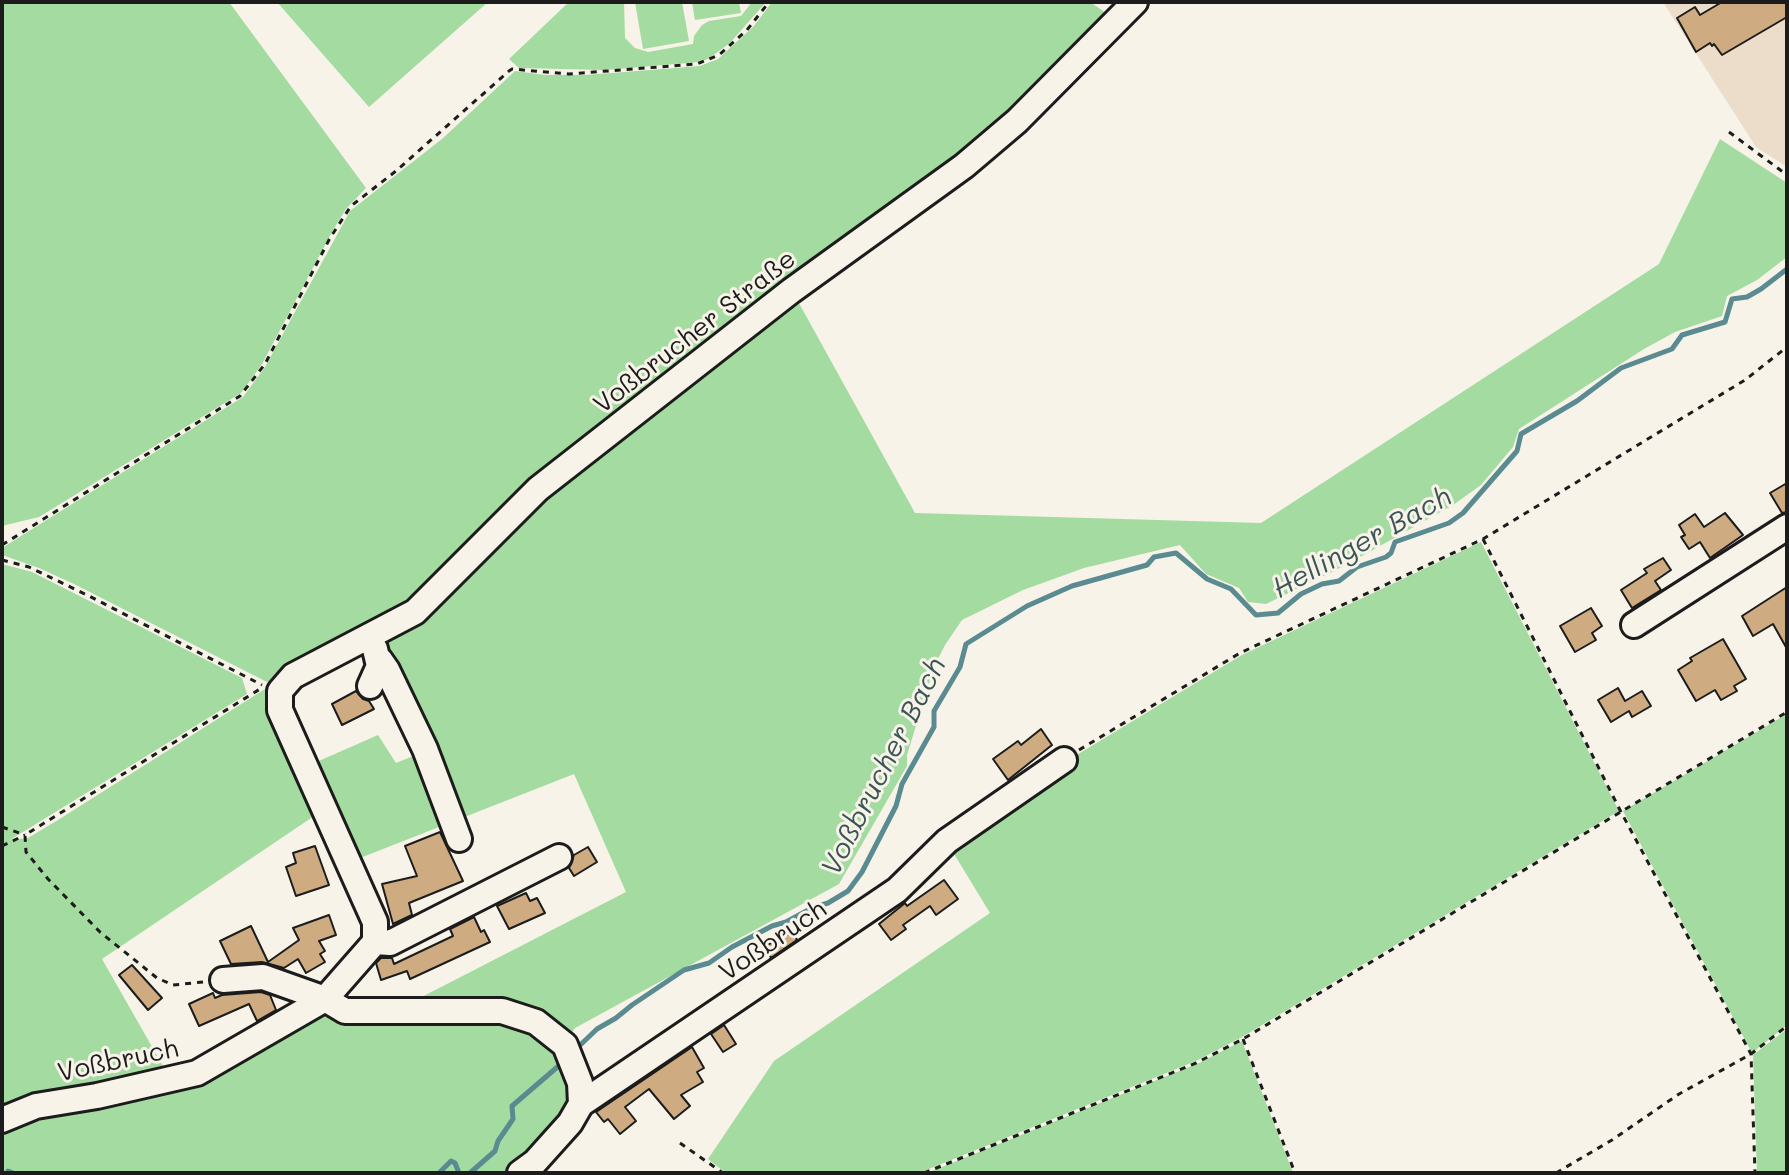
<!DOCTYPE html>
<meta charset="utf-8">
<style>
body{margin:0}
#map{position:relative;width:1789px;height:1175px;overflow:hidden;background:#f7f3e8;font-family:Mali,sans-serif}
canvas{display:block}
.frame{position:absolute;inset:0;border:4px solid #1c1c1c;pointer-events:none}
</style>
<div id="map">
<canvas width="1789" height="1175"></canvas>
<div class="frame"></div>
</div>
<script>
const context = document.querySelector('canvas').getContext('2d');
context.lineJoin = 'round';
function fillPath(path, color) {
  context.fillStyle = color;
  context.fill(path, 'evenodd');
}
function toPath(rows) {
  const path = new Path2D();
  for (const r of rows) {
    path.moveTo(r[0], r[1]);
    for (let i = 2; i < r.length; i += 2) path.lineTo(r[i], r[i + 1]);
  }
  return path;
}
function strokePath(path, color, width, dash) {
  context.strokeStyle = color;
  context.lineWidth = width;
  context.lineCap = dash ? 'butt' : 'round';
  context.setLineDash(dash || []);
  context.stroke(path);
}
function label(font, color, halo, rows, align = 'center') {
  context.font = font + ' Mali,sans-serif';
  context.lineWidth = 6;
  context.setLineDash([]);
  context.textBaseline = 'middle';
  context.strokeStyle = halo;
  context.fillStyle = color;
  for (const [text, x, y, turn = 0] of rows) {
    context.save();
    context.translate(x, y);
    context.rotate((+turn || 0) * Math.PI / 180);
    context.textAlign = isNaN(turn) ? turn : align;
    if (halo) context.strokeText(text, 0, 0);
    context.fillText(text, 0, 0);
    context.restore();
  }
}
fillPath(toPath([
 [1663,2,1787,2,1787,164,1784,165,1756,147]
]), '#ebddc9');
fillPath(toPath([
 [2,2,229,2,366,188,346,209,333,230,262,364,241,393,39,517,2,526],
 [277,2,488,2,369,107],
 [569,2,624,2,625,38,635,48,648,52,693,44,694,36,702,25,709,21,741,16,752,2,766,2,730,43,708,59,699,62,605,70,519,68,509,59],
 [635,2,682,2,689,41,643,49],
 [692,2,739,2,741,13,695,20],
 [772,2,1090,2,1109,15,1017,111,422,595,267,682,74,584,39,568,2,555,2,548,243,397,265,367,350,211,442,139,515,71,545,75,586,75,700,66,718,59,754,26],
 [1720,139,1787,183,1787,257,1757,280,1727,296,1722,316,1675,332,1644,349,1519,429,1513,447,1481,485,1453,505,1346,565,1266,604,1248,602,1239,588,1206,574,1180,545,1084,568,1023,590,962,620,945,645,934,667,907,755,907,766,839,884,575,1028,567,1039,550,1023,410,1003,626,892,574,774,355,860,312,764,378,735,396,763,428,750,383,636,499,535,795,296,915,513,1261,523,1659,264],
 [1481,542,1619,811,1242,1037,1196,1061,919,1173,726,1173,708,1159,774,1061,990,913,948,844,1065,762,1242,655],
 [2,564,32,572,242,678,247,694,10,840,28,838,58,820,265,689,320,812,102,959,167,1073,2,1110],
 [1787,714,1787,1025,1752,1053,1623,811],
 [326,1008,501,1013,558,1044,572,1100,566,1119,509,1173,2,1173,2,1126,171,1082],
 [1787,1029,1787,1173,1757,1173,1753,1055],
 [1242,1041,1293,1173,927,1173,1199,1063]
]), '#a3dba0');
strokePath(toPath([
 [575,1050,597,1029,616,1018,632,1005,684,970,709,963,732,947,772,926,786,922,812,908,828,903,848,891,862,872,896,806,902,784,934,727,934,711,960,667,966,644,1027,606,1072,586,1147,565,1154,557,1176,553,1207,579,1231,589,1256,615,1278,613,1301,594,1322,584,1339,581,1357,567,1386,557,1391,553,1395,542,1449,523,1463,513,1517,451,1521,434,1577,401,1621,368,1672,349,1682,335,1725,322,1732,299,1747,297,1761,289,1787,269],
 [8,1171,13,1173],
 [439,1173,451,1161,455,1163,459,1173],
 [470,1173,495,1151,498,1141,513,1119,512,1106,562,1063]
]), '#5a8b90', 5);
const building = toPath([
 [1722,2,1787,2,1787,17,1722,55,1714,44,1712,46,1710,43,1696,52,1677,18,1695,7,1700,15,1722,2],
 [1787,483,1787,512,1782,513,1770,493,1787,483],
 [1725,513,1743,535,1710,558,1700,542,1689,549,1681,537,1685,535,1679,525,1695,514,1704,527,1725,513],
 [1663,558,1671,570,1655,581,1661,590,1632,608,1621,590,1647,573,1644,569,1663,558],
 [1787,587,1787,649,1773,624,1753,636,1742,616,1787,587],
 [1591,608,1602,626,1592,633,1596,640,1575,652,1560,626,1591,608],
 [1723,639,1746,679,1734,686,1737,691,1721,700,1715,690,1696,701,1678,670,1692,661,1690,658,1723,639],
 [1618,688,1625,701,1642,691,1651,706,1632,717,1629,711,1611,722,1598,700,1618,688],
 [356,691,363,699,369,701,374,709,342,725,332,704,356,691],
 [1041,729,1052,745,1008,780,993,759,1018,741,1021,745,1041,729],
 [440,832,463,881,409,903,412,915,393,924,382,884,417,876,405,846,440,832],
 [315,846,329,885,296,896,286,867,296,863,293,853,315,846],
 [588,847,597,862,574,876,569,868,574,855,588,847],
 [944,880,958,899,936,915,930,906,903,925,906,929,891,940,879,924,905,903,907,906,944,880],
 [526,893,530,901,537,898,545,913,509,929,497,906,526,893],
 [329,915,336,935,319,941,325,951,320,954,325,962,306,973,298,959,284,968,262,962,231,964,220,941,251,926,268,962,299,940,293,928,329,915],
 [474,917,481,932,484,930,490,942,410,979,407,971,381,980,376,963,381,958,392,958,394,964,453,936,450,929,474,917],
 [793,932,797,940,771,958,765,946,793,932],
 [132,965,162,998,148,1010,119,975,132,965],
 [261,992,270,995,276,1010,257,1021,249,1004,199,1026,189,1004,213,993,215,998,222,995,261,992],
 [724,1025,736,1044,723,1052,711,1034,724,1025],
 [692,1047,704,1068,697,1072,703,1082,681,1095,690,1106,674,1119,649,1089,625,1107,636,1121,620,1134,608,1119,604,1122,596,1112,692,1047]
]);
fillPath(building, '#ceab81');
strokePath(building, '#1c1c1c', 2);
const minor = toPath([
 [1634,625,1787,527],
 [380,660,387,670,425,749,459,839],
 [370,686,379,666,375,649],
 [375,942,390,943,559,857],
 [223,980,263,977,325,999,345,1011,502,1011,536,1022,565,1045,580,1083,581,1104],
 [2,1120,36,1106,97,1096,197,1073,325,999,375,942,375,922,280,710,280,691,293,676,415,612,538,489,791,291,964,166,1017,121,1135,2],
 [520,1173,535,1162,570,1123,581,1104,897,890,947,841,1064,760]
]);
strokePath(minor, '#1c1c1c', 30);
strokePath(toPath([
 [1729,132,1787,175],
 [1483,539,1621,812,1751,1054,1755,1173],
 [2,545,240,396,265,364,330,238,351,206,396,171,509,71,512,69,569,74,697,64,719,55,747,30,769,2],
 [2,560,29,567,89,596,262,685],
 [1079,750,1240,653,1483,539,1745,380,1787,347],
 [2,827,25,835],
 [2,846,25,835],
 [203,982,173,985,157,978,100,932,48,879,26,852,25,835,260,689],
 [1243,1039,1295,1173],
 [680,1143,723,1173],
 [924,1173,1196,1063,1243,1039,1787,712],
 [1556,1173,1612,1140,1679,1094,1751,1054,1787,1026]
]), '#1c1c1c', 3, [6, 6]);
strokePath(minor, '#f7f3e8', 24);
label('26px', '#1c1c1c', '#f7f3e8', [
 ["Voßbrucher Straße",695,332,-38],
 ["Voßbruch",773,941,-34],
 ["Voßbruch",118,1061,-12]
]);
label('italic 28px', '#3b5456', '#f7f3e8', [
 ["Hellinger Bach",1362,543,-29],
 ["Voßbrucher Bach",884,767,-63]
]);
</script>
